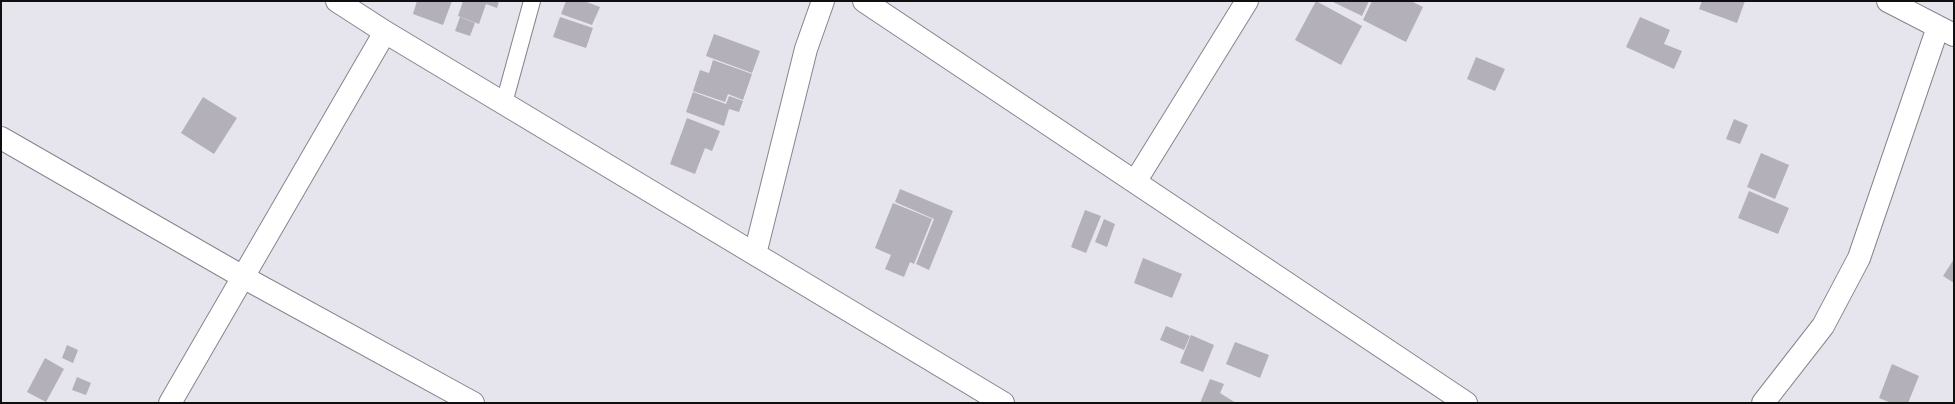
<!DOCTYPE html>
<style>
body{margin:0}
#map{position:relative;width:1955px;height:404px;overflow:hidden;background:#e6e4ec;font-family:"Alegreya Sans",sans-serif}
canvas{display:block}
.frame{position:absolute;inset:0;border:2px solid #0f0f11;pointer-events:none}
</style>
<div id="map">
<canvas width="1955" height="404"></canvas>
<div class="frame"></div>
</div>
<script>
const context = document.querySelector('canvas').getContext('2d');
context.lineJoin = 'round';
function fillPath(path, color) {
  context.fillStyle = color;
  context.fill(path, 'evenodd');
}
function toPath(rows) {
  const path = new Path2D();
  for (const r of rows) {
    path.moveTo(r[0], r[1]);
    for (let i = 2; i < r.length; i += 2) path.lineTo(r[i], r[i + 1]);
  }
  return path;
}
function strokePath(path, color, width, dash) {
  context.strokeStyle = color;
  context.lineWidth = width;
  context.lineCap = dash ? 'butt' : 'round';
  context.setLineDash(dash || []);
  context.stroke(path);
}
fillPath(toPath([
 [417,1,452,1,443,25,413,14],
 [463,1,499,1,497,8,486,4,479,24,458,16],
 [566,1,584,1,600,7,592,25,561,14],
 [1316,1,1362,26,1341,65,1295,40],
 [1331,1,1369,1,1362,16],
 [1372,1,1411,1,1423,7,1406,42,1363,20],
 [1702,1,1745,1,1737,23,1699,9],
 [460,17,475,23,470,36,455,31],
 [560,17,593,28,586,48,553,37],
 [1640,17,1670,30,1664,44,1682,51,1674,69,1626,47],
 [714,34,760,51,752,73,706,56],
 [1476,57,1505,69,1495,91,1467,79],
 [713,60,752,74,743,100,728,94,725,102,693,91,700,70,709,73],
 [693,92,726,104,729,96,743,101,739,112,729,109,724,126,686,112],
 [203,97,237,118,214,154,181,133],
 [687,118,720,131,712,151,705,148,695,174,670,164],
 [1734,119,1748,125,1740,144,1726,139],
 [1761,153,1789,165,1775,199,1747,187],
 [900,189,953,211,929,270,916,264,934,219,895,202],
 [1749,191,1789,208,1778,234,1738,218],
 [893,203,932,219,914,264,910,262,904,277,885,269,891,255,875,248],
 [1085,210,1101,216,1086,253,1071,247],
 [1104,219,1115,224,1107,247,1095,242],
 [1143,258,1182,274,1172,298,1134,283],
 [1954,259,1954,283,1943,276],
 [1166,326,1190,336,1184,350,1160,340],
 [1191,335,1214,345,1203,372,1180,363],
 [1235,342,1269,355,1260,378,1226,364],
 [67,345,78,350,73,363,62,358],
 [45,358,64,369,46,402,27,392],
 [1892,364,1919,376,1908,403,1891,403,1879,398],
 [77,377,91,383,86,395,72,390],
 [1210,379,1224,384,1220,393,1236,403,1200,403]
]), '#b3b0b9');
const service = toPath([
 [504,103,532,1]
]);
const minor = toPath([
 [337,1,385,32,1003,403],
 [864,1,1466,403],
 [1888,1,1954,35],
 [1,138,243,277,473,403],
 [1135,182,1247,1],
 [755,254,806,49,823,1],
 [170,403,385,32],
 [1763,403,1823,326,1859,258,1938,27]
]);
strokePath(service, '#87848d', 18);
strokePath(minor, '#87848d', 24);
strokePath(service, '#fff', 16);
strokePath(minor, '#fff', 22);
</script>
